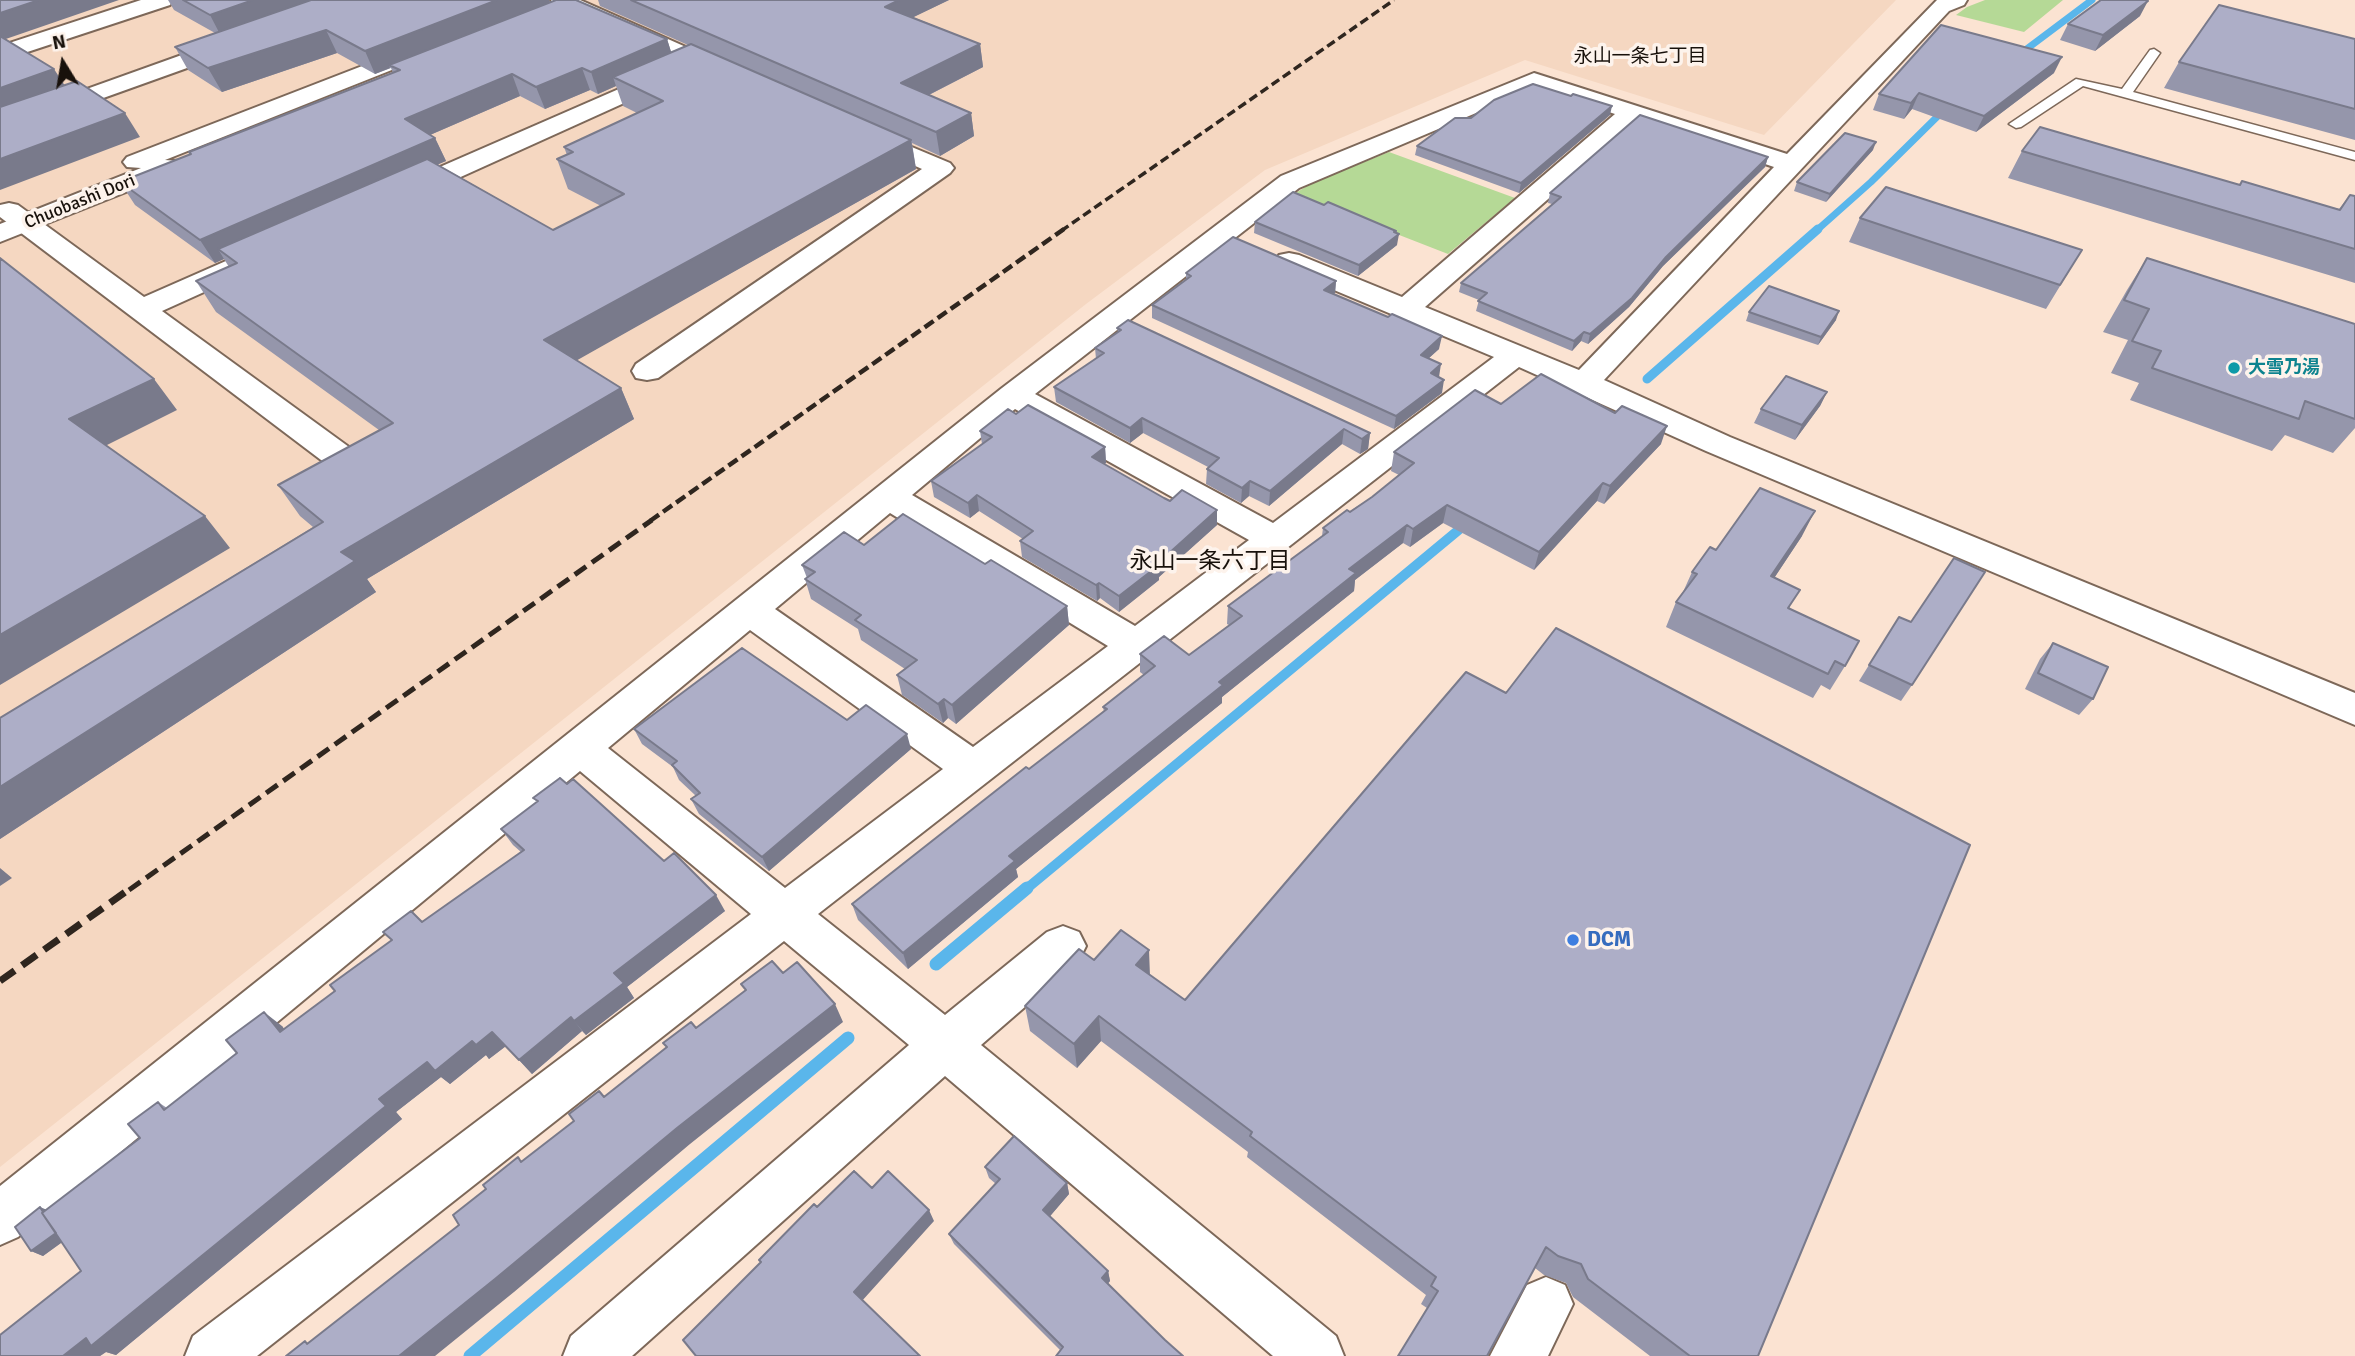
<!DOCTYPE html>
<meta charset="utf-8">
<style>
body{margin:0}
#map{position:relative;width:2355px;height:1356px;overflow:hidden;background:#fbe3d2;font-family:Signika,sans-serif}
canvas{display:block}
.north{position:absolute;left:28px;top:28px;width:70px;height:70px;-webkit-text-stroke:5px #fdf3ec;paint-order:stroke;rotate:349deg;font-size:19px;font-weight:700;line-height:28px;text-align:center;color:#18110b}
.north::after{content:'';display:block;margin:auto;width:24px;height:32px;background:#18110b;clip-path:polygon(50% 0,100% 100%,50% 72%,0 100%)}
</style>
<div id="map">
<canvas width="2355" height="1356"></canvas>
<div class="north">N</div>
</div>
<script>
const context = document.querySelector('canvas').getContext('2d');
context.lineJoin = 'round';
function fillPath(path, color) {
  context.fillStyle = color;
  context.fill(path, 'evenodd');
}
function toPath(rows) {
  const path = new Path2D();
  for (const r of rows) {
    path.moveTo(r[0], r[1]);
    for (let i = 2; i < r.length; i += 2) path.lineTo(r[i], r[i + 1]);
  }
  return path;
}
function strokePath(path, color, width, dash) {
  context.strokeStyle = color;
  context.lineWidth = width;
  context.lineCap = dash ? 'butt' : 'round';
  context.setLineDash(dash || []);
  context.stroke(path);
}
function label(font, color, halo, rows, align = 'center') {
  context.font = font + ' Signika,"Noto Sans JP",sans-serif';
  context.lineWidth = 7;
  context.setLineDash([]);
  context.textBaseline = 'middle';
  context.strokeStyle = halo;
  context.fillStyle = color;
  for (const [text, x, y, turn = 0] of rows) {
    context.save();
    context.translate(x, y);
    context.rotate((+turn || 0) * Math.PI / 180);
    context.textAlign = isNaN(turn) ? turn : align;
    if (halo) context.strokeText(text, 0, 0);
    context.fillText(text, 0, 0);
    context.restore();
  }
}
fillPath(toPath([
 [0,0,1896,0,1764,135,1525,60,1265,170,1086,304,0,1167]
]), '#f5d7c1');
fillPath(toPath([
 [1985,0,2063,0,2024,32,1956,15,1967,7],
 [1389,152,1515,198,1448,254,1294,194,1312,183]
]), '#b5d996');
strokePath(toPath([
 [2016,57,2092,0],
 [1816,231,1871,182,1944,110]
]), '#5ab6eb', 7);
strokePath(toPath([
 [1647,379,1818,229]
]), '#5ab6eb', 9);
strokePath(toPath([
 [1025,890,1467,523]
]), '#5ab6eb', 10);
strokePath(toPath([
 [936,964,1027,888],
 [470,1356,848,1038]
]), '#5ab6eb', 13);
const service = toPath([
 [2154,49,2160,53,2133,92,2355,152,2355,160,2083,86,2021,127,2016,128,2009,124,2076,79,2122,89,2150,50,2154,49]
]);
const minor = toPath([
 [141,0,173,0,170,5,0,61,0,46,141,0],
 [551,0,580,0,731,67,735,72,731,77,723,79,715,77,554,5,551,0],
 [1937,0,1967,0,1964,5,1949,11,1604,380,1730,437,2355,693,2355,725,1706,451,1519,367,818,914,945,1015,1047,932,1063,926,1079,932,1086,946,1079,960,981,1045,1336,1336,1344,1356,1273,1356,945,1076,632,1356,563,1356,571,1336,909,1045,784,941,257,1356,185,1356,193,1336,751,914,580,771,18,1237,0,1245,0,1186,1002,388,1281,176,1534,73,1787,154,1937,0],
 [1535,88,1615,114,1402,297,1299,255,1289,253,1279,255,1275,261,1279,267,1494,357,1273,523,1035,394,1299,188,1535,88],
 [1637,121,1774,167,1579,370,1425,307,1637,121],
 [1015,409,1249,540,1135,626,912,495,1015,409],
 [890,513,1108,646,973,747,775,609,890,513],
 [750,630,943,769,785,888,608,748,750,630],
 [232,37,240,39,243,44,240,49,0,135,0,120,232,37],
 [667,68,675,70,679,75,675,80,412,199,403,201,394,199,390,193,394,187,667,68],
 [864,127,950,163,954,168,950,173,658,378,647,380,636,378,632,371,636,364,922,169,855,139,852,134,855,129,864,127],
 [9,203,18,205,144,297,235,257,245,255,255,257,259,263,255,269,162,311,349,447,353,455,349,463,337,466,325,463,0,217,0,205,9,203],
 [1546,1277,1565,1285,1573,1304,1548,1356,1490,1356,1527,1285,1546,1277]
]);
const secondary = toPath([
 [419,44,427,46,430,51,427,56,165,160,179,161,183,166,179,171,0,242,0,224,141,168,127,167,123,162,127,157,419,44]
]);
strokePath(service, '#7d6859', 3);
strokePath(minor, '#7d6859', 4);
strokePath(secondary, '#7d6859', 4);
fillPath(service, '#fff');
fillPath(minor, '#fff');
fillPath(secondary, '#fff');
strokePath(toPath([
 [1061,231,1394,0]
]), '#2f261f', 3.5, [9, 4.5]);
strokePath(toPath([
 [650,521,1064,229]
]), '#2f261f', 4.5, [11, 5]);
strokePath(toPath([
 [129,890,652,520]
]), '#2f261f', 5, [14, 7]);
strokePath(toPath([
 [0,981,131,888]
]), '#2f261f', 7, [18, 9]);
fillPath(toPath([
 [168,0,549,0,550,2,667,39,671,52,688,45,600,6,598,0,949,0,913,17,980,44,983,67,929,95,971,113,974,136,940,156,912,143,916,169,576,360,621,388,634,419,367,579,376,592,0,839,0,718,313,527,300,516,278,485,379,430,216,312,196,281,229,267,224,259,215,263,135,205,120,182,190,154,189,152,393,73,391,68,375,74,337,53,222,92,188,70,175,47,215,33,174,10],
 [616,86,623,106,637,113,564,147,567,155,557,159,568,189,601,206,553,230,437,164,446,161,435,138,430,135,520,96,545,109,590,90,598,94],
 [2140,16,2095,51,2060,40,2068,24],
 [2355,39,2355,140,2164,88,2179,62],
 [2054,73,1976,132,1912,109,1904,119,1873,110,1879,94],
 [1610,115,1519,193,1415,155,1417,146],
 [1873,150,1826,202,1794,191,1797,182],
 [2022,151,2240,185,2339,209,2350,195,2355,196,2355,283,2008,178],
 [1768,157,1765,167,1663,266,1629,307,1588,344,1581,341,1572,351,1476,311,1479,300,1459,292,1461,283,1552,204,1548,203,1550,193],
 [1860,218,2082,250,2046,309,1849,242],
 [1255,222,1396,233,1397,245,1358,276,1254,233],
 [2147,258,2355,324,2355,428,2333,453,2285,435,2272,451,2130,400,2139,383,2111,373,2128,340,2103,332,2127,290],
 [1186,273,1336,281,1335,293,1334,294,1439,349,1429,358,1439,377,1442,393,1394,429,1152,318,1152,305,1186,280],
 [1749,312,1836,320,1818,345,1746,321],
 [1117,328,1370,433,1368,449,1360,454,1342,444,1269,506,1249,496,1241,503,1206,484,1207,469,1208,467,1143,433,1130,443,1056,402,1054,387,1096,359,1095,348,1118,332],
 [1827,392,1820,406,1795,440,1754,423,1761,409],
 [1501,404,1661,444,1604,504,1597,501,1534,570,1443,523,1410,547,1403,543,1355,580,1354,591,1222,697,1222,703,1016,869,1018,877,908,969,858,920,852,904,1104,712,1103,707,1144,675,1140,672,1140,654,1189,655,1229,625,1227,624,1228,606,1322,536,1323,528,1372,497,1399,475,1391,471,1394,452],
 [1016,414,1105,447,1106,463,1104,464,1164,498,1170,501,1217,510,1217,525,1159,577,1159,580,1119,612,1100,598,1097,601,1022,557,1020,541,1023,539,979,511,970,518,934,497,931,481,982,444,980,431],
 [1802,536,1774,578,1790,608,1845,666,1830,690,1821,685,1813,698,1666,627,1676,602,1683,592,1692,572,1716,550],
 [864,545,985,564,1067,606,1069,625,956,724,948,718,943,723,902,695,897,675,905,669,861,640,858,629,811,599,805,579,807,578,802,565],
 [1899,617,1912,685,1901,701,1859,681],
 [2053,643,2093,699,2079,715,2025,689,2040,659],
 [847,720,911,749,769,871,699,814,691,799,696,796,679,780,673,767,642,744,634,729],
 [533,798,664,861,725,911,627,987,634,998,586,1035,582,1031,532,1074,506,1046,489,1059,486,1055,450,1084,441,1077,396,1112,402,1119,116,1355,106,1352,100,1356,0,1356,81,1271,62,1242,43,1256,31,1251,46,1210,140,1138,158,1102,167,1108,282,1026,284,1029,335,991,422,922,521,852,513,845,501,829,537,802],
 [1094,960,1150,975,1185,1000,1758,1356,1650,1356,1573,1297,1566,1283,1544,1275,1535,1268,1427,1308,1421,1304,1426,1295,1247,1157,1248,1152,1101,1041,1077,1068,1030,1031,1025,1006],
 [985,1167,1067,1183,1069,1194,1050,1216,1108,1271,1110,1281,1060,1350,954,1244,949,1234,996,1184,989,1178]
]), '#9596ab');
fillPath(toPath([
 [39,0,119,0,0,41,0,13],
 [253,0,327,0,222,38,210,15],
 [497,0,549,0,551,5,389,65,390,68,375,74,365,51],
 [899,0,949,0,889,29,885,7],
 [2148,1,2140,16,2095,51,2103,35],
 [326,30,337,53,222,92,208,68],
 [667,39,674,61,613,77,616,86,598,94,591,72],
 [980,44,983,67,905,107,901,83],
 [2062,57,2054,73,1976,132,1984,116],
 [582,68,590,90,545,109,536,87],
 [54,69,69,92,0,117,0,88],
 [512,74,520,96,416,141,405,119],
 [1919,93,1912,109,1904,119,1911,103],
 [1612,106,1610,115,1519,193,1521,183],
 [125,113,140,137,0,190,0,159],
 [971,113,974,136,940,156,936,132],
 [435,138,446,161,229,257,218,249,224,259,215,263,200,240],
 [911,140,916,169,558,371,544,340],
 [1876,142,1873,150,1826,202,1830,194],
 [1768,157,1765,167,1663,266,1629,307,1588,344,1590,334,1666,257],
 [1396,231,1396,236,1399,234,1397,245,1358,276,1359,265],
 [1336,281,1335,293,1322,303,1324,290],
 [1839,311,1836,320,1818,345,1821,337],
 [1584,332,1581,341,1572,351,1574,341],
 [1442,336,1439,349,1419,367,1421,355],
 [1441,364,1439,377,1431,373],
 [154,379,177,410,95,451,69,419],
 [1444,380,1442,393,1394,429,1396,416],
 [621,388,634,419,367,579,376,592,0,839,0,787,341,552],
 [1827,392,1820,406,1795,440,1802,425],
 [1142,418,1143,433,1130,443,1130,428],
 [1667,426,1661,444,1604,504,1610,486],
 [1344,429,1342,444,1269,506,1270,491],
 [1370,433,1368,449,1360,454,1362,439],
 [1105,447,1106,463,1093,473,1092,457],
 [1250,481,1249,496,1241,503,1242,488],
 [1603,483,1597,501,1534,570,1539,552],
 [977,495,979,511,970,518,968,503],
 [1447,505,1443,523,1410,547,1413,529],
 [1217,510,1217,525,1159,577,1159,580,1119,612,1119,596],
 [1815,511,1802,536,1759,601,1771,576],
 [205,516,230,548,0,685,0,635],
 [1407,525,1403,543,1355,580,1354,591,1222,697,1222,703,1016,869,1018,877,908,969,903,953,1009,856,1219,682,1349,569],
 [1099,583,1100,598,1097,601,1096,585],
 [1067,606,1069,625,956,724,952,705],
 [944,699,948,718,943,723,938,704],
 [907,734,911,749,769,871,762,857],
 [0,868,12,878,0,886],
 [716,895,725,911,627,987,634,998,586,1035,574,1021,614,973],
 [1149,950,1150,976,1136,965],
 [835,1004,843,1022,690,1144,514,1292,435,1356,399,1356,677,1128],
 [264,1012,282,1026,297,1046,280,1032],
 [1099,1016,1101,1041,1077,1068,1074,1044],
 [571,1017,582,1031,532,1074,519,1060],
 [492,1032,506,1046,489,1059,486,1055,450,1084,441,1077,396,1112,402,1119,116,1355,106,1352,100,1356,63,1356,379,1099,427,1062],
 [1067,1183,1069,1194,1046,1221,1043,1210],
 [40,1207,52,1212,68,1238,43,1256,31,1251],
 [929,1210,934,1221,861,1302,854,1292],
 [1108,1271,1110,1281,1103,1288,1102,1278]
]), '#797a8b');
const building = toPath([
 [0,0,39,0,0,13,0,0],
 [183,0,253,0,210,15,183,0],
 [311,0,497,0,365,51,326,30,208,68,175,47,311,0],
 [556,0,576,0,667,39,591,72,582,68,536,87,512,74,405,119,435,138,200,240,120,182,191,154,189,152,400,70,389,65,556,0],
 [631,0,899,0,885,7,980,44,901,83,971,113,936,132,631,0],
 [2101,0,2145,0,2148,1,2103,35,2068,24,2101,0],
 [2219,5,2355,39,2355,109,2179,62,2219,5],
 [1941,25,2062,57,1984,116,1919,93,1911,103,1879,94,1941,25],
 [0,36,54,69,0,88,0,36],
 [691,44,911,140,544,340,621,388,341,552,355,561,0,787,0,718,323,522,278,485,393,423,196,281,237,263,218,249,427,159,553,230,624,194,557,159,573,152,564,147,663,101,613,77,691,44],
 [77,81,125,113,0,159,0,107,77,81],
 [1533,84,1571,96,1573,94,1612,106,1521,183,1417,146,1455,118,1471,118,1494,100,1533,84],
 [1640,115,1768,157,1666,257,1632,298,1590,334,1584,332,1574,341,1478,301,1487,293,1461,283,1561,197,1550,193,1640,115],
 [2040,127,2240,185,2242,181,2340,210,2350,195,2355,196,2355,249,2022,151,2040,127],
 [1845,133,1876,142,1830,194,1797,182,1845,133],
 [1886,187,2082,250,2060,285,1860,218,1886,187],
 [1293,192,1324,205,1328,202,1396,231,1394,232,1399,234,1359,265,1255,222,1293,192],
 [1233,237,1336,281,1324,290,1388,317,1392,314,1442,336,1421,355,1441,364,1431,373,1444,380,1396,416,1152,305,1191,276,1186,273,1233,237],
 [0,258,154,379,69,419,205,516,0,635,0,258],
 [2147,258,2355,324,2355,419,2305,401,2299,419,2152,368,2161,351,2132,341,2149,309,2124,300,2147,258],
 [1769,286,1839,311,1821,337,1749,312,1769,286],
 [1128,320,1370,433,1362,439,1344,429,1270,491,1250,481,1242,488,1207,469,1219,458,1142,418,1130,428,1054,387,1104,353,1095,348,1121,330,1117,328,1128,320],
 [1541,374,1615,413,1622,406,1667,426,1610,486,1603,483,1539,552,1447,505,1413,529,1407,525,1349,569,1356,573,1219,682,1223,685,1009,856,1015,861,903,953,852,904,1026,767,1029,769,1107,709,1103,707,1155,666,1140,654,1164,636,1189,655,1242,616,1228,606,1328,532,1323,528,1347,510,1350,512,1372,497,1414,463,1394,452,1475,390,1501,404,1541,374],
 [1786,376,1827,392,1802,425,1761,409,1786,376],
 [1028,405,1105,447,1092,457,1164,498,1170,501,1182,490,1217,510,1157,564,1159,565,1119,596,1099,583,1096,585,1020,541,1033,531,977,495,968,503,931,481,992,437,980,431,1008,409,1016,414,1028,405],
 [1760,488,1815,511,1771,576,1800,590,1788,608,1859,641,1845,666,1835,661,1828,674,1676,602,1697,574,1692,572,1710,547,1716,550,1760,488],
 [903,514,985,564,991,560,1067,606,952,705,944,699,938,704,897,675,917,660,855,620,861,615,805,579,815,572,802,565,844,532,864,545,903,514],
 [1954,558,1985,572,1912,685,1869,665,1899,617,1911,622,1954,558],
 [1556,628,1970,845,1758,1356,1690,1356,1588,1279,1581,1264,1558,1256,1546,1247,1487,1356,1398,1356,1438,1291,1431,1286,1436,1277,1250,1136,1252,1132,1099,1016,1074,1044,1025,1006,1079,949,1094,960,1121,930,1149,950,1136,965,1185,1000,1466,672,1506,693,1556,628],
 [2053,643,2108,667,2093,699,2038,673,2053,643],
 [742,648,847,720,866,705,907,734,762,857,691,799,700,793,672,765,677,761,634,729,742,648],
 [560,778,567,784,573,779,664,861,674,853,716,895,614,973,624,983,574,1021,571,1017,519,1060,492,1032,476,1045,472,1041,435,1071,427,1062,379,1099,386,1106,91,1346,86,1338,63,1356,0,1356,0,1335,81,1271,42,1213,140,1138,128,1124,158,1102,164,1110,237,1053,226,1040,264,1012,280,1032,335,991,330,985,392,940,383,932,411,911,422,922,524,850,501,829,538,801,533,798,560,778],
 [772,961,783,973,797,962,835,1004,677,1128,495,1279,399,1356,286,1356,305,1341,307,1344,459,1225,453,1215,486,1189,483,1185,518,1157,521,1162,574,1121,569,1114,599,1091,604,1097,667,1047,663,1043,691,1022,696,1028,746,990,741,984,772,961],
 [1014,1136,1067,1183,1043,1210,1108,1271,1102,1278,1165,1340,1183,1356,1056,1356,1063,1347,949,1234,1000,1179,985,1167,1014,1136],
 [854,1171,872,1188,888,1171,929,1210,854,1292,920,1356,696,1356,683,1340,761,1262,759,1260,814,1204,817,1207,854,1171],
 [40,1207,43,1212,42,1213,56,1233,31,1251,15,1227,40,1207]
]);
fillPath(building, '#adaec7');
strokePath(building, '#797a8b', 2);
for (const [x, y, r, color] of [
 [2234,368,7,"#0f9aa8"],
 [1573,940,7,"#3f7fe0"]
]) {
  const dot = new Path2D();
  dot.arc(x, y, r, 0, 2 * Math.PI);
  context.fillStyle = color;
  context.fill(dot);
  strokePath(dot, '#fdf3ec', 2.5);
}
label('18px', '#18110b', '#fdf3ec', [
 ["Chuobashi Dori",80,202,-22]
]);
label('bold 18px', '#0d838f', '#fdf3ec', [
 ["大雪乃湯",2248,368]
], 'left');
label('19px', '#18110b', '#fdf3ec', [
 ["永山一条七丁目",1640,57]
]);
label('bold 21px', '#366cbe', '#fdf3ec', [
 ["DCM",1587,940]
], 'left');
label('23px', '#18110b', '#fdf3ec', [
 ["永山一条六丁目",1210,562]
]);
</script>
